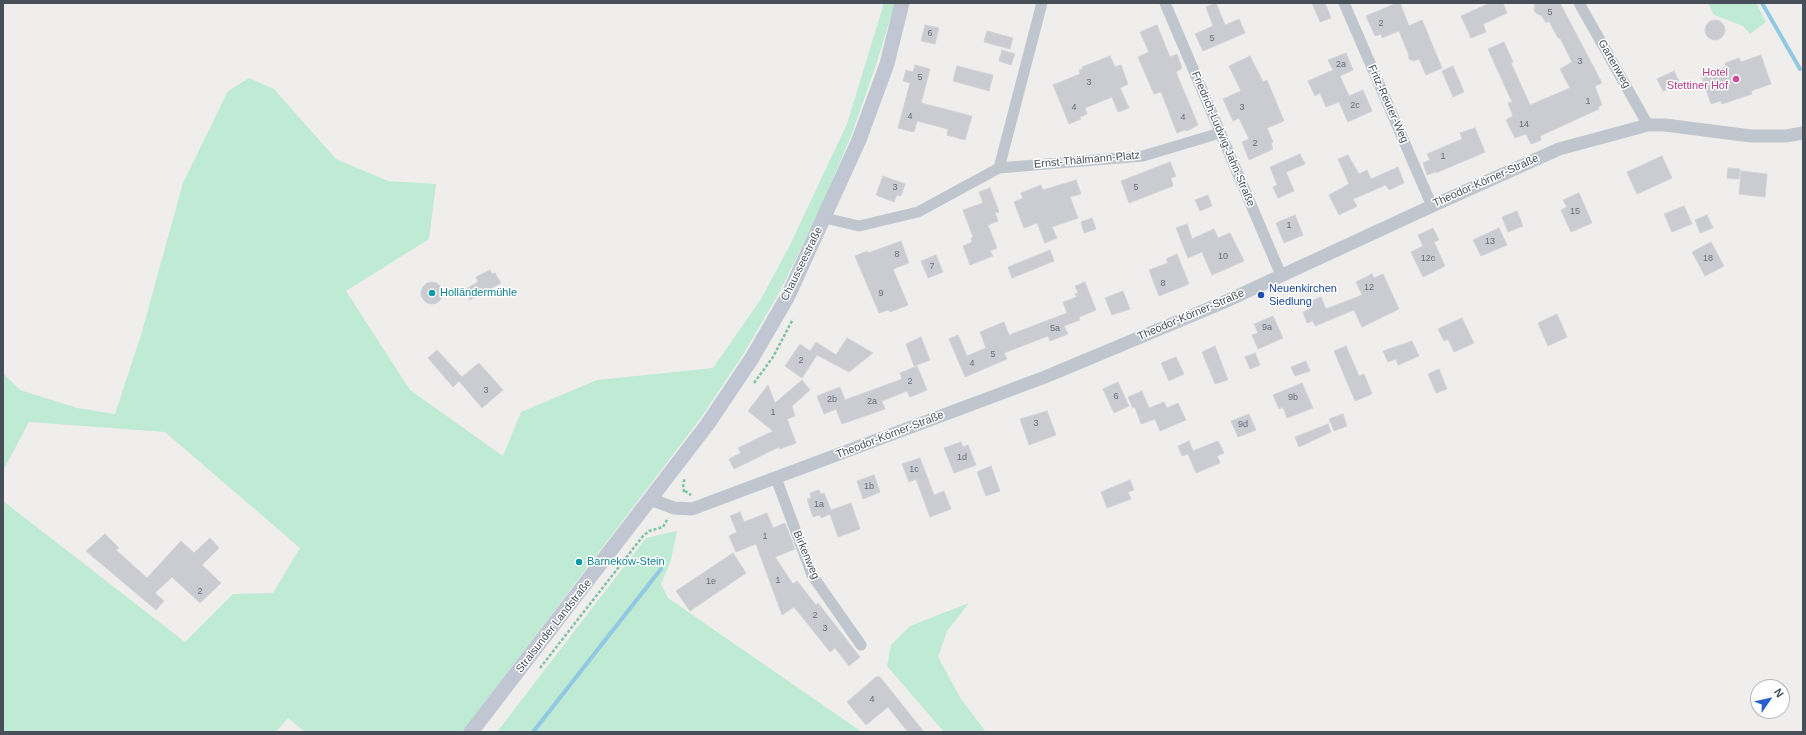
<!DOCTYPE html>
<meta charset="utf-8">
<style>
body{margin:0}
#map{position:relative;width:1806px;height:735px;overflow:hidden;background:#f0eeed;font-family:Helvetica,sans-serif}
canvas{display:block}
.frame{position:absolute;inset:0;border:4px solid #474f59;pointer-events:none}
.north{position:absolute;left:1750px;top:679px;width:40px;height:40px;box-sizing:border-box;background:#fff;border:1px solid #b5b9bd;border-radius:50%;rotate:56deg;font-size:11px;font-weight:700;line-height:16px;text-align:center;color:#474f59}
.north::after{content:'';display:block;margin:auto;width:14px;height:18px;background:#2b5fcd;clip-path:polygon(50% 0,100% 100%,50% 72%,0 100%)}
</style>
<div id="map">
<canvas width="1806" height="735"></canvas>
<div class="frame"></div>
<div class="north">N</div>
</div>
<script>
const context = document.querySelector('canvas').getContext('2d');
context.lineJoin = 'round';
function fillPath(path, color) {
  context.fillStyle = color;
  context.fill(path, 'evenodd');
}
function toPath(rows) {
  const path = new Path2D();
  for (const r of rows) {
    if (r.length === 3) {
      path.moveTo(r[0] + r[2], r[1]);
      path.arc(r[0], r[1], r[2], 0, 2 * Math.PI);
      continue;
    }
    path.moveTo(r[0], r[1]);
    for (let i = 2; i < r.length; i += 2) path.lineTo(r[i], r[i + 1]);
  }
  return path;
}
function strokePath(path, color, width, dash) {
  context.strokeStyle = color;
  context.lineWidth = width;
  context.lineCap = dash ? 'butt' : 'round';
  context.setLineDash(dash || []);
  context.stroke(path);
}
function label(font, color, halo, rows, align = 'center') {
  context.font = font + ' Helvetica,sans-serif';
  context.lineWidth = 3;
  context.setLineDash([]);
  context.textBaseline = 'middle';
  context.strokeStyle = halo;
  context.fillStyle = color;
  for (const [text, x, y, turn = 0] of rows) {
    context.save();
    context.translate(x, y);
    context.rotate((+turn || 0) * Math.PI / 180);
    context.textAlign = isNaN(turn) ? turn : align;
    if (halo) context.strokeText(text, 0, 0);
    context.fillText(text, 0, 0);
    context.restore();
  }
}
fillPath(toPath([
 [884,3,895,3,877,62,851,136,818,214,780,291,744,353,700,419,462,732,305,732,288,718,276,732,3,732,3,501,185,642,233,594,273,593,300,548,165,432,29,422,3,471,3,373,20,390,77,408,115,414,141,335,183,183,228,91,249,78,274,89,336,159,388,181,436,184,429,239,346,291,410,390,503,456,521,412,597,380,713,368,761,299,791,243,847,124],
 [1708,3,1756,3,1766,22,1750,34,1743,26,1714,15],
 [677,531,671,560,661,584,668,598,862,732,497,732,646,538],
 [969,603,947,631,938,657,961,699,986,732,944,732,887,666,891,645,910,626]
]), '#bfead4');
strokePath(toPath([
 [1762,3,1800,69],
 [533,732,661,569]
]), '#91c8e2', 4);
const building = toPath([
 [1216,3,1225,25,1239,19,1245,33,1203,51,1195,34,1213,26,1206,7,1216,3],
 [1312,3,1325,3,1331,18,1320,22,1312,3],
 [1397,3,1400,3,1409,26,1422,20,1442,68,1426,75,1419,59,1413,61,1409,59,1408,53,1399,31,1382,38,1381,34,1375,36,1366,16,1397,3],
 [1490,3,1503,3,1507,13,1483,24,1486,32,1471,38,1461,16,1490,3],
 [1535,3,1560,3,1602,83,1595,86,1602,105,1598,107,1599,109,1540,136,1541,140,1531,144,1526,134,1515,138,1506,120,1513,116,1508,103,1512,102,1488,49,1504,42,1513,62,1511,63,1530,105,1570,88,1560,69,1572,62,1560,38,1558,38,1549,21,1546,23,1542,16,1536,13,1534,10,1535,3],
 [1715,30,10],
 [925,25,939,28,935,44,921,41,925,25],
 [1157,25,1170,57,1177,54,1182,68,1176,72,1198,125,1187,131,1185,130,1177,133,1161,92,1154,94,1138,57,1149,52,1140,32,1157,25],
 [987,31,1013,38,1010,49,984,42,987,31],
 [1002,50,1015,54,1011,65,999,61,1002,50],
 [1346,53,1353,70,1340,76,1349,96,1363,90,1372,111,1348,122,1339,102,1326,107,1320,93,1315,96,1308,81,1333,70,1328,60,1346,53],
 [1761,55,1771,84,1751,91,1752,94,1722,104,1721,101,1711,104,1701,75,1726,67,1725,63,1739,58,1741,62,1761,55],
 [1110,56,1115,67,1121,65,1128,84,1120,88,1129,108,1118,112,1112,97,1085,108,1087,114,1080,117,1081,119,1069,124,1053,85,1080,74,1079,70,1083,69,1082,67,1110,56],
 [1250,56,1263,82,1267,80,1284,121,1267,128,1273,142,1271,143,1273,149,1249,160,1242,142,1249,139,1239,118,1233,121,1223,99,1241,91,1229,66,1250,56],
 [915,65,930,69,921,103,972,116,965,140,947,135,948,129,917,121,914,132,898,128,910,83,903,81,906,70,913,72,915,65],
 [957,66,993,75,989,91,953,81,957,66],
 [1453,66,1464,92,1453,97,1442,71,1453,66],
 [1674,71,1680,83,1663,91,1657,79,1674,71],
 [1475,128,1485,152,1436,173,1435,172,1427,175,1423,163,1430,160,1427,154,1462,139,1460,133,1475,128],
 [1300,154,1305,164,1286,172,1294,191,1278,198,1273,187,1277,185,1270,167,1300,154],
 [1348,155,1359,174,1367,170,1371,179,1398,167,1404,183,1389,190,1386,185,1353,199,1357,206,1339,215,1329,195,1349,184,1338,159,1348,155],
 [1662,156,1672,178,1637,194,1627,172,1662,156],
 [1170,162,1176,176,1171,178,1173,186,1129,203,1121,181,1170,162],
 [1728,168,1740,169,1739,179,1727,178,1728,168],
 [1741,171,1767,174,1765,197,1739,194,1741,171],
 [883,176,905,184,901,196,897,195,894,202,876,195,883,176],
 [1076,180,1081,194,1070,197,1078,218,1052,227,1057,238,1045,243,1037,223,1024,228,1014,202,1023,198,1021,193,1041,185,1043,190,1076,180],
 [990,188,999,212,995,213,998,221,988,225,997,248,990,251,993,256,970,265,963,246,972,242,971,238,973,237,963,210,983,203,979,192,990,188],
 [1579,193,1592,223,1571,232,1561,210,1567,207,1563,200,1579,193],
 [1208,195,1212,206,1200,211,1195,200,1208,195],
 [1684,206,1692,224,1672,232,1664,214,1684,206],
 [1517,211,1523,226,1508,232,1502,217,1517,211],
 [1295,215,1303,235,1284,243,1276,223,1295,215],
 [1707,215,1713,228,1700,233,1695,220,1707,215],
 [1092,218,1096,229,1084,233,1081,222,1092,218],
 [1187,224,1192,239,1214,229,1218,238,1230,233,1244,261,1212,275,1202,252,1188,258,1176,228,1187,224],
 [1433,228,1439,240,1434,242,1445,266,1423,277,1411,252,1423,246,1418,235,1433,228],
 [1499,228,1507,245,1481,256,1473,240,1499,228],
 [901,241,909,263,893,269,908,305,890,312,888,310,879,313,855,256,867,251,868,253,901,241],
 [1711,242,1724,266,1705,276,1692,252,1711,242],
 [1050,250,1054,261,1012,278,1008,267,1050,250],
 [1177,254,1189,284,1159,296,1149,270,1168,263,1166,259,1177,254],
 [936,255,943,272,928,278,921,261,936,255],
 [490,270,492,274,495,273,501,283,470,300,464,290,478,282,476,277,490,270],
 [1372,274,1374,278,1383,274,1399,309,1362,327,1354,310,1315,326,1313,321,1307,323,1303,312,1308,310,1306,303,1321,297,1326,309,1362,295,1356,282,1372,274],
 [1085,282,1096,310,1079,317,1080,320,1064,326,1068,334,1050,341,1048,336,1004,353,1007,359,965,377,949,339,958,335,967,356,986,348,980,332,1004,322,1009,335,1067,313,1063,302,1077,297,1075,294,1078,293,1075,286,1085,282],
 [432,293,11],
 [1123,291,1130,309,1112,315,1105,298,1123,291],
 [1557,314,1567,337,1548,346,1538,323,1557,314],
 [1273,316,1283,338,1258,349,1252,335,1258,333,1254,324,1273,316],
 [1462,318,1474,343,1454,352,1448,339,1444,341,1438,329,1462,318],
 [921,337,930,360,914,366,906,344,921,337],
 [847,338,873,353,849,372,817,355,802,378,785,366,800,344,810,351,816,342,836,355,847,338],
 [1412,341,1419,356,1398,365,1396,359,1388,362,1383,351,1412,341],
 [1215,346,1228,380,1215,384,1202,352,1215,346],
 [1346,346,1359,376,1364,374,1372,394,1355,401,1334,351,1346,346],
 [437,350,462,377,479,363,503,390,482,408,459,381,453,387,428,358,437,350],
 [1255,353,1260,365,1250,369,1245,357,1255,353],
 [1176,357,1184,374,1169,381,1161,363,1176,357],
 [1306,361,1310,371,1295,376,1291,367,1306,361],
 [917,366,927,390,910,397,907,391,882,401,885,409,842,424,836,409,824,414,817,396,840,387,845,400,902,379,900,373,917,366],
 [1439,369,1447,389,1436,393,1428,374,1439,369],
 [802,380,810,390,792,406,795,416,787,419,796,443,780,449,779,447,734,469,729,459,741,453,738,448,773,431,748,411,768,385,775,403,802,380],
 [1118,382,1129,406,1114,413,1103,389,1118,382],
 [1302,383,1313,408,1287,418,1283,407,1279,409,1273,395,1302,383],
 [1142,391,1149,408,1164,402,1167,408,1178,403,1186,420,1160,431,1155,419,1141,424,1135,407,1133,408,1128,397,1142,391],
 [1047,411,1056,435,1029,445,1020,419,1047,411],
 [1249,414,1256,430,1238,437,1231,421,1249,414],
 [1343,414,1347,426,1334,431,1329,419,1343,414],
 [1328,424,1331,432,1299,447,1295,437,1328,424],
 [1189,441,1193,451,1218,441,1224,453,1217,456,1220,463,1196,473,1188,454,1182,456,1178,446,1189,441],
 [961,442,963,447,968,445,976,465,954,473,944,448,961,442],
 [920,458,934,495,944,491,951,509,930,517,916,479,909,482,902,464,920,458],
 [991,466,1000,491,986,496,977,472,991,466],
 [874,475,880,492,863,499,857,481,874,475],
 [1130,480,1134,490,1128,492,1131,499,1107,508,1101,492,1130,480],
 [819,490,821,494,824,493,831,510,851,503,860,529,838,537,830,514,821,518,820,515,813,517,807,499,811,498,810,493,819,490],
 [740,512,744,522,767,513,773,528,785,523,795,549,775,557,793,584,797,581,816,605,818,603,860,657,849,666,835,648,830,652,794,607,782,615,756,544,736,552,729,536,737,532,730,516,740,512],
 [105,534,119,548,116,550,147,578,181,541,194,553,210,538,219,548,202,565,221,583,200,603,172,577,155,593,164,601,156,610,86,551,105,534],
 [733,553,746,573,690,611,676,591,733,553],
 [876,677,880,677,924,732,908,732,888,707,866,725,847,702,876,677]
]);
fillPath(building, '#caccd2');
strokePath(building, '#d2d3d8', 1);
strokePath(toPath([
 [754,383,773,357,793,319],
 [685,491,691,495],
 [684,492,683,484,685,478],
 [540,668,643,536,649,531,663,527,668,518]
]), '#7bc4a8', 2.5, [3, 2]);
strokePath(toPath([
 [1165,3,1281,275],
 [1344,3,1432,206],
 [1579,3,1648,125],
 [999,168,1042,3],
 [825,218,859,226,918,212,999,168,1143,156,1220,133],
 [776,478,812,575,861,645]
]), '#bfc6ce', 11);
strokePath(toPath([
 [650,499,674,508,692,509,1045,377,1222,303,1432,206,1559,149,1648,125,1665,125,1751,136,1786,136,1803,133]
]), '#bfc6ce', 13);
strokePath(toPath([
 [471,732,707,425,752,358,788,296,859,140,887,64,902,3]
]), '#c0c7d2', 15);
for (const [x, y, r, color] of [
 [1736,79,4,"#d1479c"],
 [432,293,4,"#0f9aa8"],
 [1261,295,4,"#1a4fb4"],
 [579,562,4,"#0f9aa8"]
]) {
  const dot = new Path2D();
  dot.arc(x, y, r, 0, 2 * Math.PI);
  context.fillStyle = color;
  context.fill(dot);
  strokePath(dot, '#fff', 1.5);
}
label('9px', '#686e77', null, [
 ["5",1550,13],
 ["2",1381,24],
 ["6",930,34],
 ["5",1212,39],
 ["3",1580,62],
 ["2a",1341,65],
 ["5",920,78],
 ["3",1089,83],
 ["1",1588,102],
 ["2c",1355,106],
 ["4",1074,108],
 ["3",1242,108],
 ["4",910,117],
 ["4",1183,118],
 ["14",1524,125],
 ["2",1255,144],
 ["1",1443,157],
 ["3",895,188],
 ["5",1136,188],
 ["15",1575,212],
 ["1",1289,226],
 ["13",1490,242],
 ["8",897,255],
 ["10",1223,257],
 ["12c",1428,259],
 ["18",1708,259],
 ["7",932,267],
 ["8",1163,284],
 ["12",1369,288],
 ["9",881,294],
 ["9a",1267,328],
 ["5a",1055,329],
 ["5",993,355],
 ["2",801,361],
 ["4",972,364],
 ["2",910,382],
 ["3",486,391],
 ["6",1116,397],
 ["9b",1293,398],
 ["2b",832,400],
 ["2a",872,402],
 ["1",773,413],
 ["3",1036,424],
 ["9d",1243,425],
 ["1d",962,458],
 ["1c",914,470],
 ["1b",869,487],
 ["1a",819,505],
 ["1",765,537],
 ["1",778,581],
 ["1e",711,582],
 ["2",200,592],
 ["2",815,616],
 ["3",825,629],
 ["4",872,700]
]);
label('11px', '#474f59', '#fff', [
 ["Gartenweg",1614,64,60],
 ["Fritz-Reuter-Weg",1388,104,66],
 ["Friedrich-Ludwig-Jahn-Straße",1223,139,67],
 ["Ernst-Thälmann-Platz",1087,160,-5],
 ["Theodor-Körner-Straße",1486,181,-24],
 ["Chausseestraße",802,264,-64],
 ["Theodor-Körner-Straße",1191,315,-23],
 ["Theodor-Körner-Straße",890,435,-21],
 ["Birkenweg",806,555,67],
 ["Stralsunder Landstraße",554,626,-52]
]);
label('11px', '#b23c85', '#fff', [
 ["Hotel",1728,73],
 ["Stettiner Hof",1728,86]
], 'right');
label('11px', '#164399', '#fff', [
 ["Neuenkirchen",1269,289],
 ["Siedlung",1269,302]
], 'left');
label('11px', '#0d838f', '#fff', [
 ["Holländermühle",440,293],
 ["Barnekow-Stein",587,562]
], 'left');
</script>
